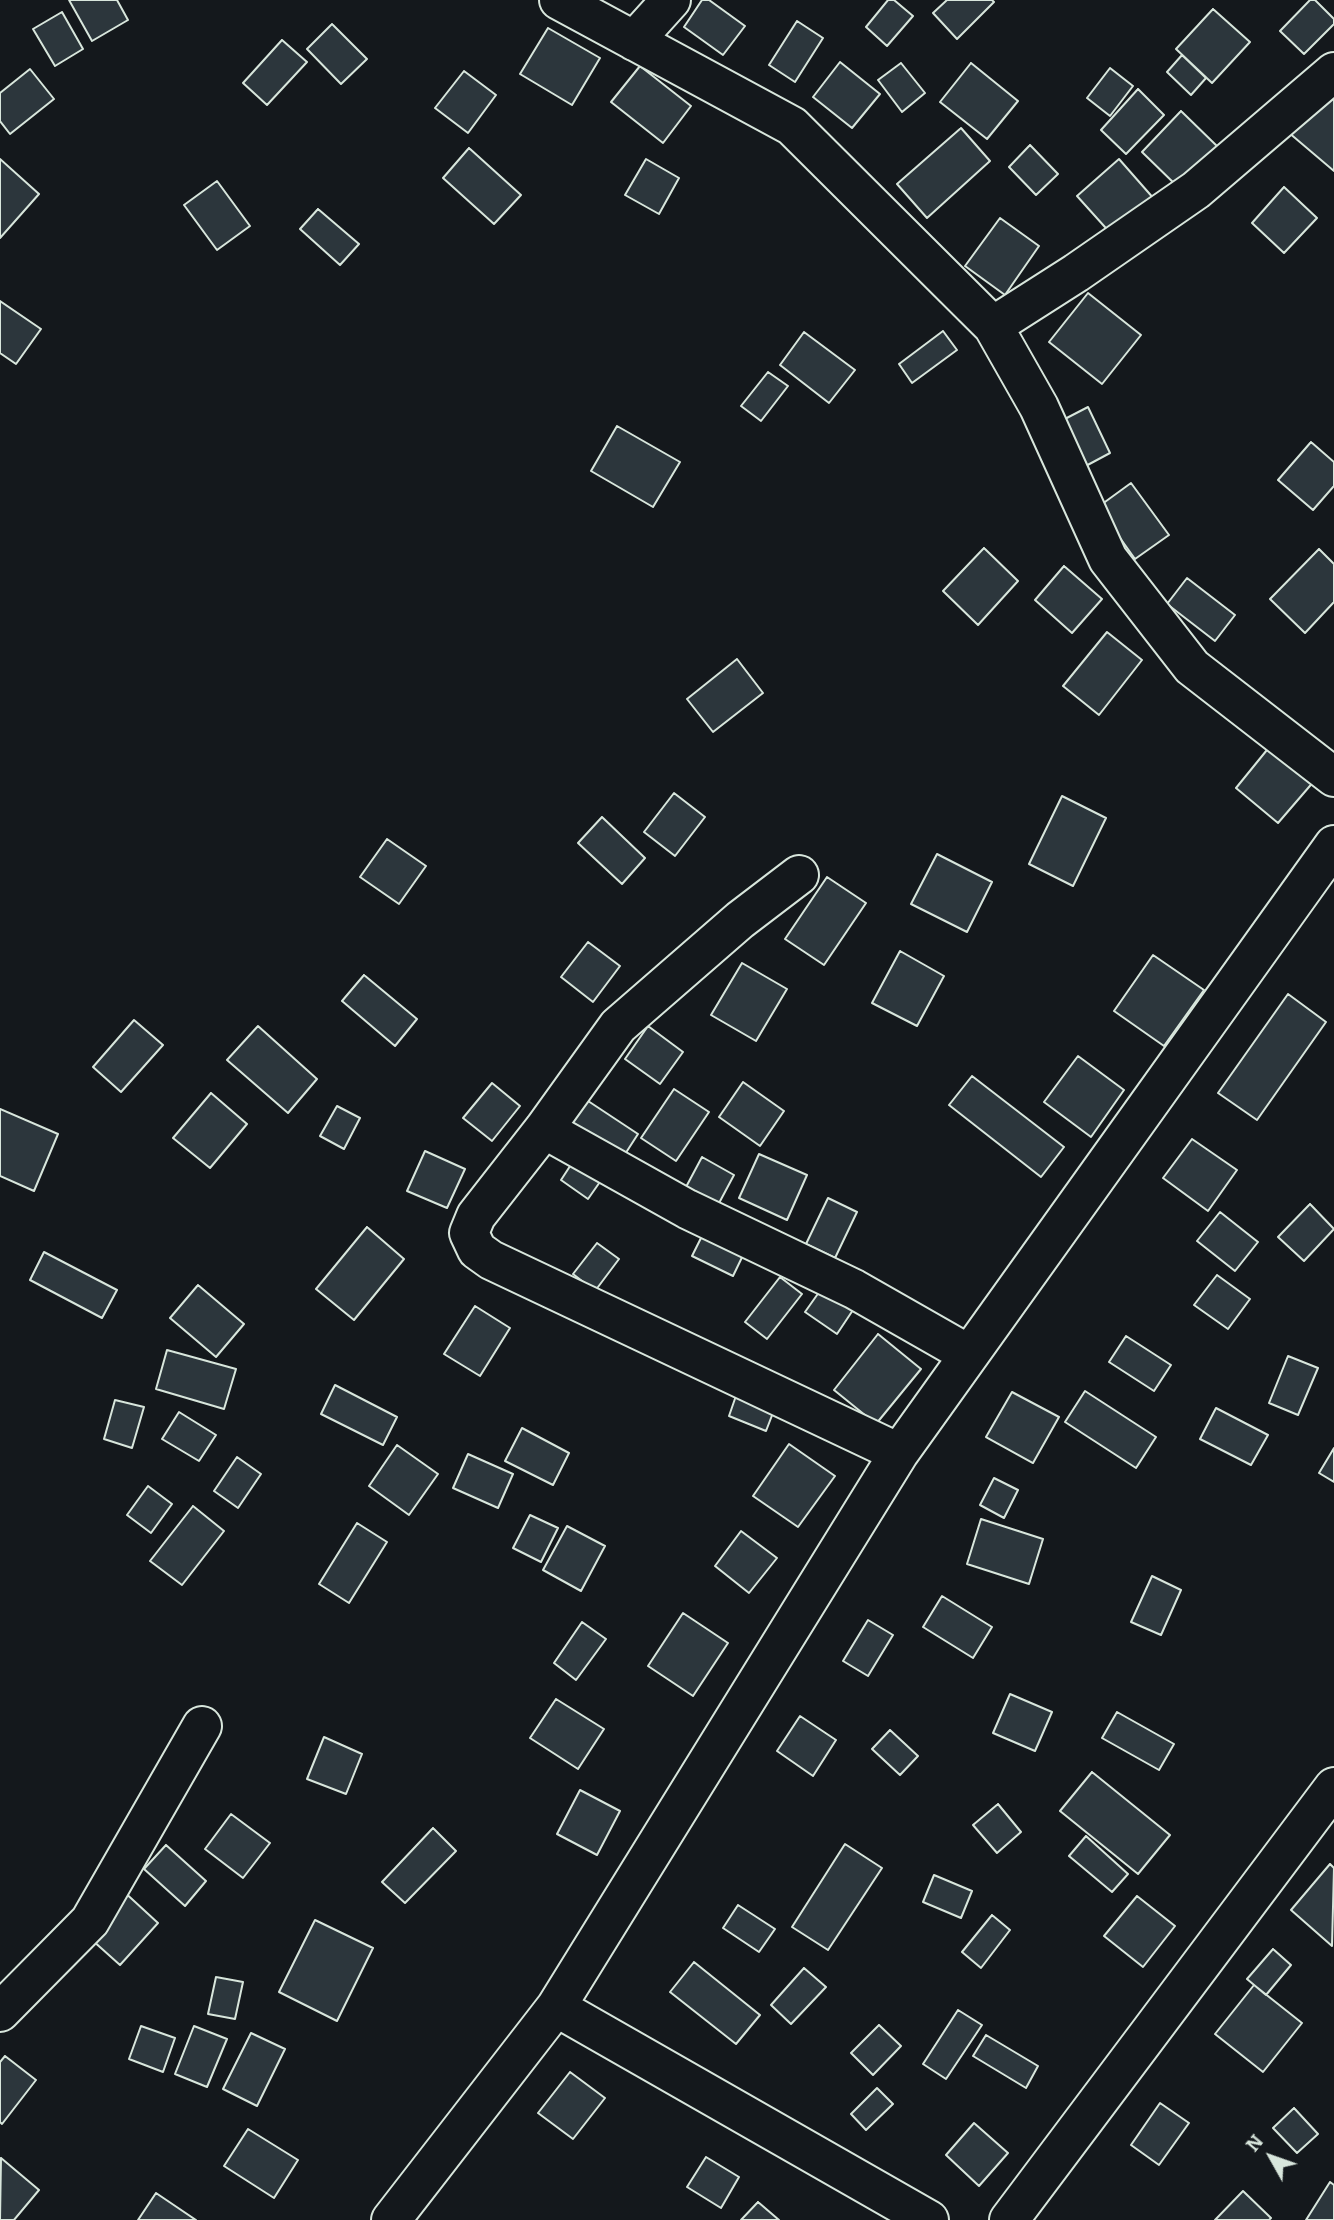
<!DOCTYPE html>
<style>
body{margin:0}
#map{position:relative;width:1334px;height:2220px;overflow:hidden;background:#14181c;font-family:Bitter,serif}
canvas{display:block}
.north{position:absolute;left:1236px;top:2122px;width:70px;height:70px;-webkit-text-stroke:5px #14181c;paint-order:stroke;rotate:310deg;font-size:19px;font-weight:700;line-height:28px;text-align:center;color:#d8e6dc}
.north::after{content:'';display:block;margin:auto;width:24px;height:32px;background:#d8e6dc;clip-path:polygon(50% 0,100% 100%,50% 72%,0 100%)}
</style>
<div id="map">
<canvas width="1334" height="2220"></canvas>
<div class="north">N</div>
</div>
<script>
const context = document.querySelector('canvas').getContext('2d');
context.lineJoin = 'round';
function fillPath(path, color) {
  context.fillStyle = color;
  context.fill(path, 'evenodd');
}
function toPath(rows) {
  const path = new Path2D();
  for (const r of rows) {
    path.moveTo(r[0], r[1]);
    for (let i = 2; i < r.length; i += 2) path.lineTo(r[i], r[i + 1]);
  }
  return path;
}
function strokePath(path, color, width, dash) {
  context.strokeStyle = color;
  context.lineWidth = width;
  context.lineCap = dash ? 'butt' : 'round';
  context.setLineDash(dash || []);
  context.stroke(path);
}
const building = toPath([
 [69,0,117,0,128,20,92,41,69,0],
 [702,0,709,0,745,26,723,55,684,27,702,0],
 [888,0,894,0,913,16,887,46,866,27,888,0],
 [947,0,992,0,994,2,957,39,933,13,947,0],
 [1310,0,1315,0,1334,19,1334,24,1304,54,1280,31,1310,0],
 [1213,9,1250,42,1212,83,1176,49,1213,9],
 [62,12,83,49,55,66,33,29,62,12],
 [797,21,823,38,795,82,769,65,797,21],
 [332,24,367,59,341,84,307,49,332,24],
 [548,28,600,58,572,105,520,74,548,28],
 [282,40,307,62,267,105,243,83,282,40],
 [1182,55,1206,78,1191,95,1167,72,1182,55],
 [840,62,880,94,852,128,813,97,840,62],
 [901,63,925,93,902,112,878,80,901,63],
 [971,63,1018,101,987,139,940,102,971,63],
 [640,66,691,106,663,143,611,102,640,66],
 [1110,68,1133,86,1110,116,1087,98,1110,68],
 [30,69,54,99,10,134,0,121,0,93,30,69],
 [464,71,496,95,468,133,435,108,464,71],
 [1138,89,1164,115,1126,154,1101,130,1138,89],
 [1334,94,1334,171,1288,132,1334,94],
 [1181,111,1219,148,1180,189,1142,152,1181,111],
 [961,128,990,161,927,218,897,184,961,128],
 [1030,145,1058,174,1036,195,1009,167,1030,145],
 [469,148,521,195,494,224,443,178,469,148],
 [0,159,39,194,0,238,0,159],
 [646,159,679,178,659,214,625,195,646,159],
 [1119,159,1155,200,1113,236,1077,196,1119,159],
 [217,181,250,226,217,250,184,205,217,181],
 [1284,187,1317,218,1284,253,1252,223,1284,187],
 [318,209,359,244,340,265,300,229,318,209],
 [1000,218,1039,246,1005,295,965,266,1000,218],
 [1088,293,1141,335,1102,384,1049,342,1088,293],
 [0,301,41,329,16,364,0,353,0,301],
 [943,331,957,350,912,383,899,364,943,331],
 [804,332,855,370,829,403,780,365,804,332],
 [768,372,788,386,761,421,741,406,768,372],
 [1088,407,1110,453,1082,468,1059,422,1088,407],
 [617,426,680,462,653,507,591,471,617,426],
 [1311,442,1334,462,1334,486,1313,510,1278,480,1311,442],
 [1131,483,1169,535,1135,559,1098,507,1131,483],
 [984,548,1018,581,978,625,943,591,984,548],
 [1319,549,1334,564,1334,602,1305,633,1270,599,1319,549],
 [1064,566,1102,599,1072,633,1035,600,1064,566],
 [1187,578,1235,615,1215,641,1167,604,1187,578],
 [1107,632,1142,660,1099,715,1063,686,1107,632],
 [737,659,763,693,713,732,687,699,737,659],
 [1271,745,1315,780,1278,823,1236,788,1271,745],
 [674,793,705,817,675,856,644,832,674,793],
 [1062,796,1106,818,1073,886,1029,864,1062,796],
 [602,817,645,858,622,884,578,843,602,817],
 [387,839,426,866,399,904,360,877,387,839],
 [937,854,992,882,967,932,911,904,937,854],
 [827,877,866,903,824,965,785,939,827,877],
 [588,942,620,966,593,1002,561,977,588,942],
 [900,951,944,976,917,1026,872,1003,900,951],
 [1153,955,1204,990,1164,1046,1114,1011,1153,955],
 [742,963,787,989,756,1041,711,1015,742,963],
 [364,975,417,1019,395,1046,342,1001,364,975],
 [1288,994,1326,1022,1257,1120,1218,1093,1288,994],
 [134,1020,163,1045,121,1092,93,1067,134,1020],
 [258,1026,317,1079,288,1113,227,1060,258,1026],
 [648,1026,683,1052,660,1084,625,1059,648,1026],
 [1078,1056,1124,1090,1091,1137,1044,1102,1078,1056],
 [972,1076,1064,1147,1041,1177,949,1105,972,1076],
 [743,1082,784,1111,760,1146,719,1117,743,1082],
 [492,1083,520,1106,492,1141,463,1118,492,1083],
 [674,1089,709,1112,676,1161,641,1138,674,1089],
 [211,1093,247,1124,210,1168,173,1138,211,1093],
 [579,1095,638,1134,618,1165,559,1126,579,1095],
 [337,1106,360,1118,344,1149,320,1136,337,1106],
 [0,1109,58,1134,34,1191,0,1176,0,1109],
 [1192,1139,1237,1170,1208,1211,1163,1178,1192,1139],
 [425,1151,465,1169,447,1208,407,1191,425,1151],
 [759,1154,807,1175,787,1220,739,1198,759,1154],
 [702,1157,734,1175,718,1205,686,1187,702,1157],
 [574,1160,602,1179,588,1199,561,1180,574,1160],
 [828,1198,857,1212,835,1258,806,1244,828,1198],
 [1310,1204,1334,1229,1304,1261,1278,1237,1310,1204],
 [1220,1212,1258,1242,1235,1271,1197,1241,1220,1212],
 [367,1227,404,1259,354,1320,316,1289,367,1227],
 [706,1228,747,1247,733,1276,692,1256,706,1228],
 [597,1243,619,1259,595,1291,573,1274,597,1243],
 [44,1252,117,1290,102,1318,30,1280,44,1252],
 [1217,1275,1250,1299,1228,1329,1194,1305,1217,1275],
 [780,1277,802,1294,767,1339,745,1322,780,1277],
 [198,1285,244,1324,216,1357,170,1318,198,1285],
 [822,1288,853,1310,837,1334,805,1312,822,1288],
 [475,1306,510,1328,480,1376,444,1354,475,1306],
 [878,1334,921,1369,876,1424,834,1390,878,1334],
 [1126,1336,1171,1365,1154,1391,1109,1362,1126,1336],
 [167,1350,236,1369,224,1409,156,1389,167,1350],
 [1288,1356,1318,1368,1298,1415,1269,1403,1288,1356],
 [335,1385,397,1417,383,1445,321,1414,335,1385],
 [738,1390,776,1405,766,1431,729,1416,738,1390],
 [1085,1391,1156,1437,1136,1468,1065,1422,1085,1391],
 [1012,1392,1059,1417,1033,1463,986,1437,1012,1392],
 [115,1400,144,1407,132,1448,104,1439,115,1400],
 [1216,1408,1268,1435,1251,1465,1200,1439,1216,1408],
 [179,1412,216,1435,199,1461,162,1439,179,1412],
 [522,1428,569,1453,553,1485,505,1461,522,1428],
 [789,1444,835,1476,798,1527,753,1496,789,1444],
 [397,1445,438,1474,409,1515,369,1486,397,1445],
 [1334,1448,1334,1482,1319,1473,1334,1448],
 [468,1454,513,1474,498,1508,453,1488,468,1454],
 [237,1457,261,1474,238,1508,214,1491,237,1457],
 [994,1478,1018,1490,1004,1518,980,1505,994,1478],
 [148,1486,172,1504,151,1533,127,1515,148,1486],
 [193,1506,224,1531,182,1585,150,1561,193,1506],
 [530,1515,558,1528,541,1562,513,1548,530,1515],
 [981,1519,1043,1539,1029,1584,967,1564,981,1519],
 [357,1523,387,1542,349,1603,319,1584,357,1523],
 [567,1526,605,1546,581,1591,543,1570,567,1526],
 [741,1531,777,1558,749,1593,715,1566,741,1531],
 [1152,1576,1181,1590,1161,1635,1131,1622,1152,1576],
 [942,1596,992,1627,973,1658,923,1627,942,1596],
 [683,1613,728,1643,693,1696,648,1666,683,1613],
 [868,1620,893,1635,868,1676,843,1661,868,1620],
 [582,1622,606,1639,576,1680,554,1663,582,1622],
 [1010,1694,1052,1712,1035,1751,993,1733,1010,1694],
 [556,1699,604,1729,578,1769,530,1738,556,1699],
 [1117,1712,1174,1744,1159,1770,1102,1738,1117,1712],
 [800,1716,836,1740,813,1776,777,1751,800,1716],
 [890,1730,918,1756,900,1775,872,1749,890,1730],
 [324,1737,362,1754,346,1794,307,1779,324,1737],
 [1092,1772,1170,1835,1138,1874,1060,1811,1092,1772],
 [580,1790,620,1811,597,1855,557,1834,580,1790],
 [998,1804,1021,1832,997,1853,973,1825,998,1804],
 [231,1814,270,1843,243,1878,205,1849,231,1814],
 [433,1828,456,1851,405,1903,382,1882,433,1828],
 [1086,1836,1128,1874,1112,1892,1069,1856,1086,1836],
 [845,1844,882,1868,828,1950,792,1927,845,1844],
 [166,1845,206,1881,185,1906,144,1869,166,1845],
 [1330,1864,1334,1868,1332,1946,1291,1910,1330,1864],
 [934,1875,972,1891,961,1918,923,1902,934,1875],
 [121,1889,158,1923,120,1965,82,1931,121,1889],
 [1137,1896,1175,1926,1143,1967,1104,1936,1137,1896],
 [738,1905,775,1929,759,1952,723,1928,738,1905],
 [992,1915,1010,1930,981,1968,962,1952,992,1915],
 [315,1920,373,1948,337,2021,279,1992,315,1920],
 [1273,1949,1291,1965,1266,1995,1247,1979,1273,1949],
 [694,1962,760,2015,736,2044,670,1992,694,1962],
 [804,1968,826,1987,791,2024,771,2005,804,1968],
 [216,1977,243,1982,235,2019,208,2014,216,1977],
 [1254,1985,1302,2023,1263,2072,1215,2034,1254,1985],
 [958,2010,982,2025,946,2079,923,2064,958,2010],
 [879,2025,901,2046,873,2075,851,2053,879,2025],
 [141,2026,175,2038,163,2072,129,2059,141,2026],
 [194,2026,227,2039,207,2087,175,2074,194,2026],
 [251,2033,285,2049,257,2106,223,2089,251,2033],
 [986,2035,1038,2066,1026,2088,973,2056,986,2035],
 [5,2056,36,2080,2,2124,0,2122,0,2062,5,2056],
 [570,2072,605,2098,573,2139,538,2113,570,2072],
 [877,2088,893,2104,866,2130,851,2114,877,2088],
 [1160,2103,1189,2123,1159,2165,1131,2145,1160,2103],
 [1294,2108,1318,2134,1297,2153,1273,2128,1294,2108],
 [974,2123,1008,2153,979,2186,946,2155,974,2123],
 [248,2129,298,2160,274,2198,224,2166,248,2129],
 [706,2157,739,2177,721,2208,687,2187,706,2157],
 [1,2158,39,2190,14,2220,0,2220,1,2158],
 [1330,2182,1334,2185,1334,2220,1306,2220,1330,2182],
 [1243,2191,1271,2218,1269,2220,1215,2220,1243,2191],
 [156,2193,196,2220,138,2220,156,2193],
 [758,2202,779,2220,741,2220,758,2202]
]);
fillPath(building, '#2c363c');
strokePath(building, '#d8e6dc', 2);
const street = toPath([
 [559,0,792,126,993,326,1039,407,1108,559,1192,667,1334,777],
 [634,41,671,0],
 [993,326,1076,273,1196,190,1334,72],
 [799,875,740,920,618,1026,544,1129,476,1216,469,1233,477,1250,491,1260,899,1453],
 [544,1129,687,1209,854,1289,968,1354],
 [556,2007,929,2220],
 [0,2012,90,1921,202,1726],
 [391,2220,556,2007,899,1453,1334,845],
 [1009,2220,1334,1787]
]);
strokePath(street, '#d8e6dc', 42);
strokePath(street, '#14181c', 38);
</script>
